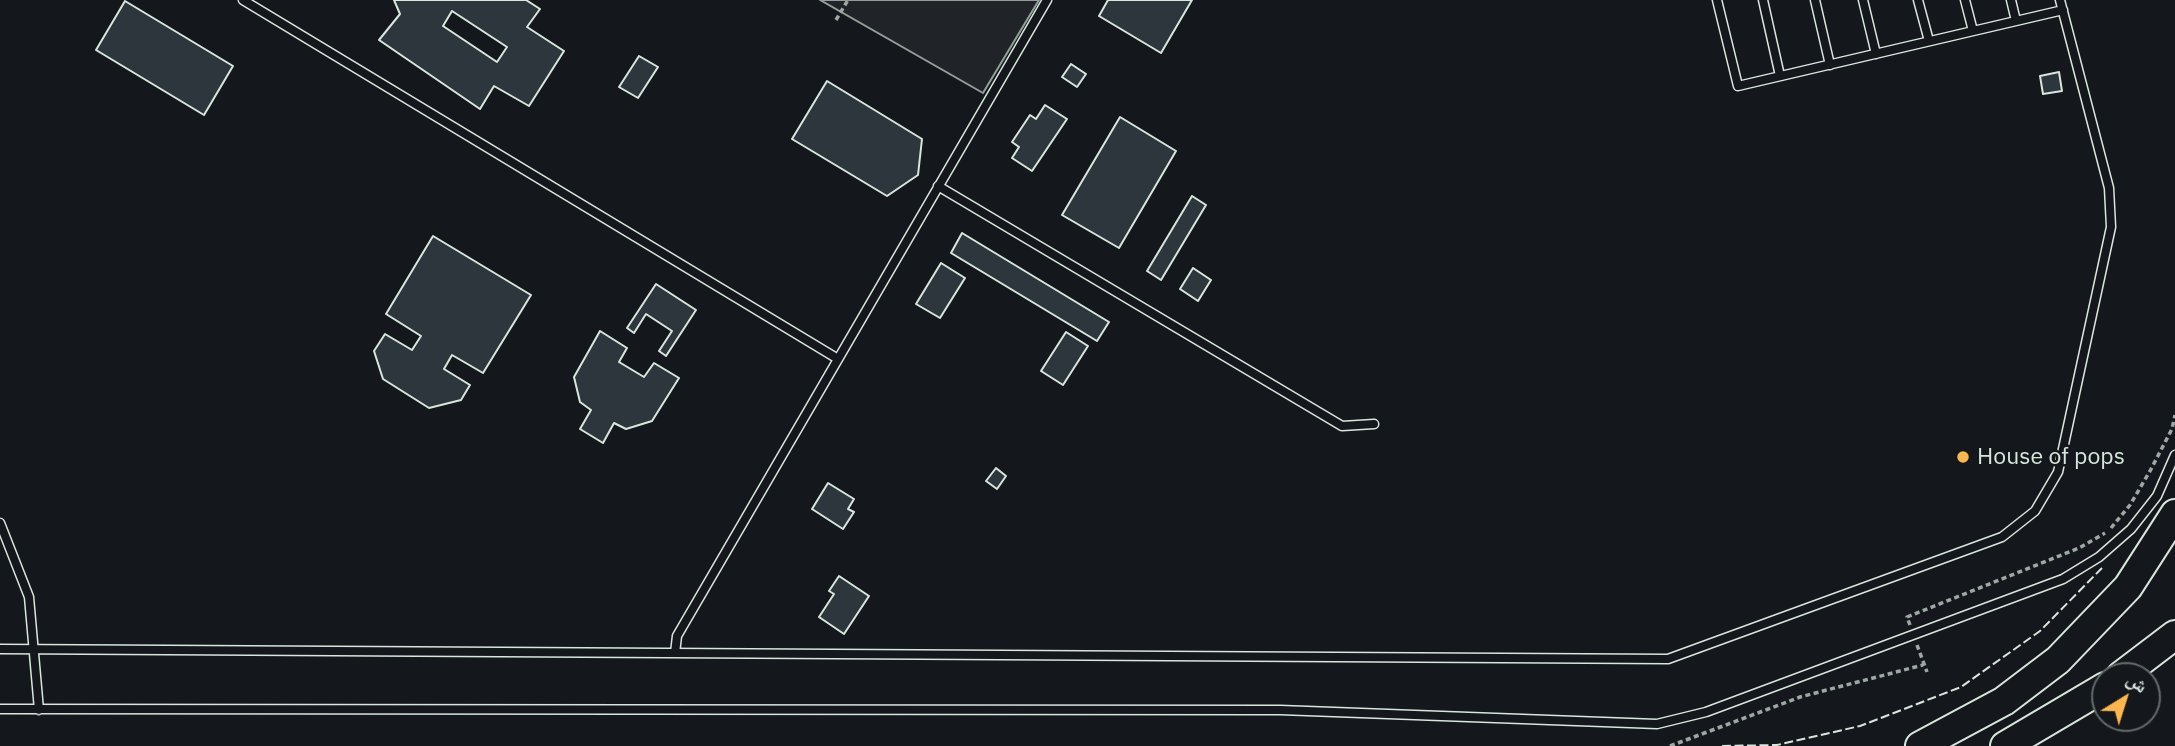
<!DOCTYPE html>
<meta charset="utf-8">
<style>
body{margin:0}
#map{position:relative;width:2175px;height:746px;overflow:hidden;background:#14181c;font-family:"IBM Plex Sans","Noto Naskh Arabic",sans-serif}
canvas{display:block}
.north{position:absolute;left:2091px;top:662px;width:70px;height:70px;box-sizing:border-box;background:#14181c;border:2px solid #626a69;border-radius:50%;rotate:38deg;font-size:19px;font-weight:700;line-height:28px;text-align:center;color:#d8e6dc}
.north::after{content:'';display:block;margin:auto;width:24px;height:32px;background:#ffb74d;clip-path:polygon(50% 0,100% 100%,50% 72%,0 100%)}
</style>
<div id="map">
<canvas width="2175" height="746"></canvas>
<div class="north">ش</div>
</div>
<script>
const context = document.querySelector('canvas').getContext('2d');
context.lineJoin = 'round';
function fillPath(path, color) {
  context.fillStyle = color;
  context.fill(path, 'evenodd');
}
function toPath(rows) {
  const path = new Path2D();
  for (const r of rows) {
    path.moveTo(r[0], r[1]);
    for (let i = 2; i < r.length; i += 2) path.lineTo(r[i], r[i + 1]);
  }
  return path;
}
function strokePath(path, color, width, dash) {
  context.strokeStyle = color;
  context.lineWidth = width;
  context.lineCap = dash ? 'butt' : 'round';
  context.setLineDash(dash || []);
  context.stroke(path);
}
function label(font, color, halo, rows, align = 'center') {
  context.font = font + ' "IBM Plex Sans",sans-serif';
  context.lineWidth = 5;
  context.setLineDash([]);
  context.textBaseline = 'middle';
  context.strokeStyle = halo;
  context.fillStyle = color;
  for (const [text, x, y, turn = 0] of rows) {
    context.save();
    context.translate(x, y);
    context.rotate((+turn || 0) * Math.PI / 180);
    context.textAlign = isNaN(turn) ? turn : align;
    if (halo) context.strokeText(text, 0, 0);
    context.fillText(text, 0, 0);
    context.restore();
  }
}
const green = toPath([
 [820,0,1039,0,983,93,820,0]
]);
fillPath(green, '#202428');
strokePath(green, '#939e99', 2);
const building = toPath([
 [394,0,526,0,540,9,527,27,564,51,529,106,494,86,480,109,379,40,400,14,394,0],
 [452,11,507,47,497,62,443,26,452,11],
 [1108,0,1192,0,1161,53,1099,16,1108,0],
 [125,1,233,66,204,115,96,50,125,1],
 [639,56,658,67,638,98,619,87,639,56],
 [1071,64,1086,74,1077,87,1062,77,1071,64],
 [2059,72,2062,91,2043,94,2040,76,2059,72],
 [827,81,922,139,918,175,887,196,792,139,827,81],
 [1045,105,1067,119,1032,171,1012,158,1019,147,1012,142,1030,115,1036,119,1045,105],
 [1120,117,1176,151,1119,248,1062,215,1120,117],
 [1192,196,1206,205,1161,280,1147,271,1192,196],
 [962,233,1109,322,1097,341,951,253,962,233],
 [433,236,531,295,483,373,452,355,444,369,470,385,461,400,429,408,383,379,374,351,385,334,412,350,421,336,386,314,433,236],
 [941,263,965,278,940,318,916,304,941,263],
 [1193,268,1211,280,1198,301,1180,289,1193,268],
 [656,284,696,310,666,356,659,351,672,331,646,314,634,333,627,328,656,284],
 [600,331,627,348,619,362,644,377,654,363,679,378,652,421,626,429,614,423,603,443,580,429,591,410,580,402,574,377,600,331],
 [1066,332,1088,346,1063,385,1041,371,1066,332],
 [996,468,1006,476,997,489,986,481,996,468],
 [828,483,854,499,848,509,854,512,843,529,812,509,828,483],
 [839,576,869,596,844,634,819,617,834,594,829,591,839,576]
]);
fillPath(building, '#2c363c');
strokePath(building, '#d8e6dc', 2);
const service = toPath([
 [243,0,838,359],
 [1717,0,1738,86,2063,10],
 [1763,0,1780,76],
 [1815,0,1830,65],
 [1863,0,1876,54],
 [1918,0,1929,41],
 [1965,0,1973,31],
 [2011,0,2016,21],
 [938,186,1342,426,1374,424],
 [0,523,29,597,39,710],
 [0,649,1668,659,2002,537,2035,511,2058,472,2111,227,2109,188,2060,0],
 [675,653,677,636,1047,0],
 [0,709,1280,710,1657,724,1706,712,2063,579,2099,557,2131,529,2157,496,2175,455]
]);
const motorway = toPath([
 [2121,676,2175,635],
 [1920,746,2004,701,2058,660,2128,587,2175,514],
 [2005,746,2105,687]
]);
strokePath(service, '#d8e6dc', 11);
strokePath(motorway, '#d8e6dc', 32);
strokePath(toPath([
 [836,20,848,0],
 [2111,528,2130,505,2150,471,2172,429,2175,415],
 [1910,625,1907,617,2079,548,2105,533],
 [1917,645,1927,672],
 [1670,746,1800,697,1923,665]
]), '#9da8a2', 3.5, [5, 3.5]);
strokePath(service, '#14181c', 8);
strokePath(motorway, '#14181c', 28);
strokePath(toPath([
 [1722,746,1777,745,1860,726,1961,687,2040,631,2102,568]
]), '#d8e6dc', 2, [9, 3.5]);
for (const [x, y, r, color] of [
 [1963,457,7,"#ffb74d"]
]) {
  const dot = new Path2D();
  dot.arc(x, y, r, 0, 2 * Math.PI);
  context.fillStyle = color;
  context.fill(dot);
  strokePath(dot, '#14181c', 2.5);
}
label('23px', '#d8e6dc', '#14181c', [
 ["House of pops",1977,457]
], 'left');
</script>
